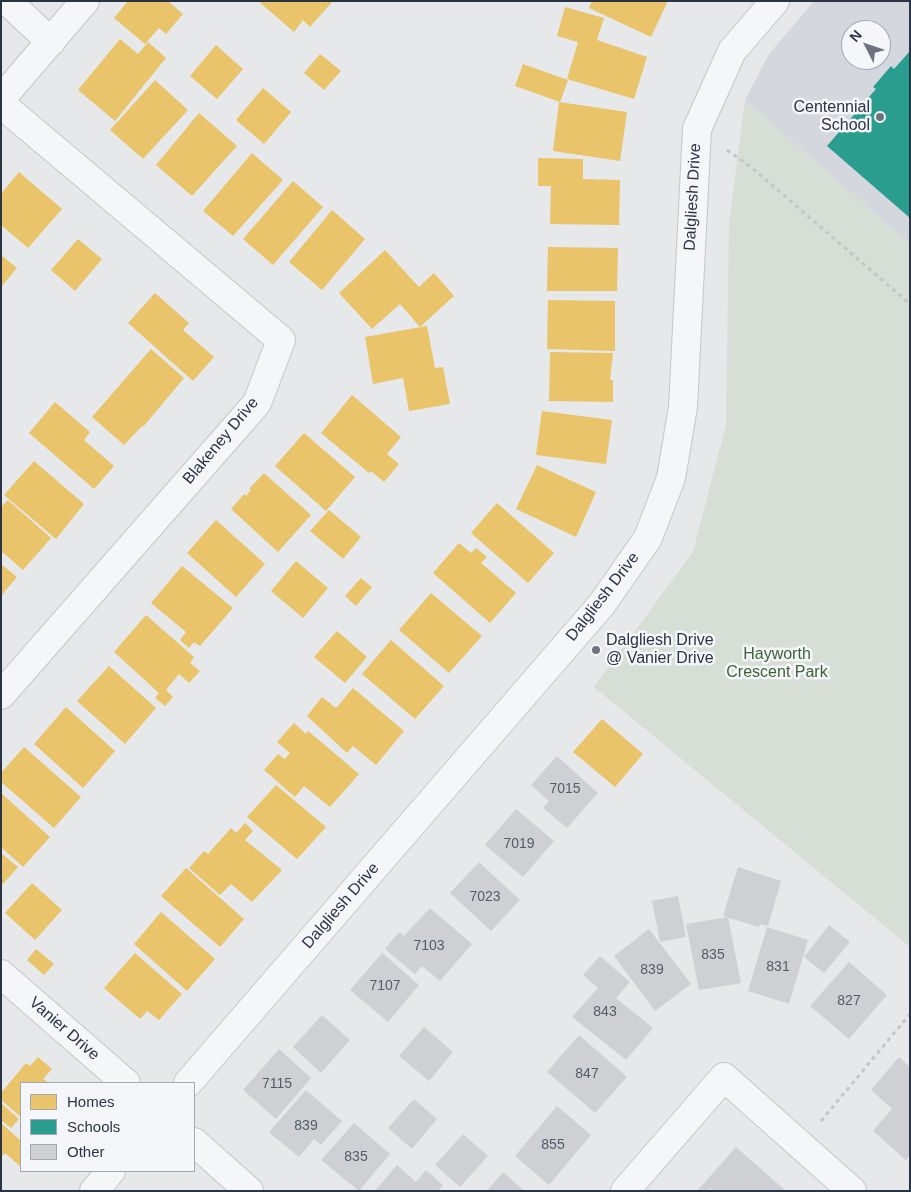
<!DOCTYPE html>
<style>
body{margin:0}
#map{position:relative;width:911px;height:1192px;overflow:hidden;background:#e6e8ea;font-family:Helvetica,sans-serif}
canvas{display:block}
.frame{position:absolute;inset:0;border:2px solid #2b3445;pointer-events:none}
.legend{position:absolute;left:20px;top:1082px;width:175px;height:90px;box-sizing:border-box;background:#f4f6f9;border:1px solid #a4a8b1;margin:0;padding:6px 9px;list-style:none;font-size:15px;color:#2b3445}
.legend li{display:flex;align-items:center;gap:10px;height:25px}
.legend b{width:25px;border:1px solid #a4a8b1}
.north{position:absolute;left:841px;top:20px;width:50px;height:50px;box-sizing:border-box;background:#f4f6f9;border:1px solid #a4a8b1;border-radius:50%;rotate:311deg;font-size:14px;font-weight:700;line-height:20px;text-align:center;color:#2b3445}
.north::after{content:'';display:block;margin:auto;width:18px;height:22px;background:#6c737f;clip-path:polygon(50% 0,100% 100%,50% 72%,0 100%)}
</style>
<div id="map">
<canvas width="911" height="1192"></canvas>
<div class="frame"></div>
<ul class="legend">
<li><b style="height:14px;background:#e9c46a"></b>Homes</li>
<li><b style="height:14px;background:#2a9d8f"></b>Schools</li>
<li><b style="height:14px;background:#ced0d3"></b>Other</li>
</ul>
<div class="north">N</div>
</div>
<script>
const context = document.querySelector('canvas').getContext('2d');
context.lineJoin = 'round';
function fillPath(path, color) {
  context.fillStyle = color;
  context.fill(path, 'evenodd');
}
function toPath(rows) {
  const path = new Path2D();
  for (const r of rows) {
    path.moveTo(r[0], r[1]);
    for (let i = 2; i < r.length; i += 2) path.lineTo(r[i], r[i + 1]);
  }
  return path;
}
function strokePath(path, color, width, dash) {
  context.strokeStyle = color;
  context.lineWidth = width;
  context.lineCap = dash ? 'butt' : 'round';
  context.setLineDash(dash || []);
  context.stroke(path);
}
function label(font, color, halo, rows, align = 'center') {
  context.font = font + ' Helvetica,sans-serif';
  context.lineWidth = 5;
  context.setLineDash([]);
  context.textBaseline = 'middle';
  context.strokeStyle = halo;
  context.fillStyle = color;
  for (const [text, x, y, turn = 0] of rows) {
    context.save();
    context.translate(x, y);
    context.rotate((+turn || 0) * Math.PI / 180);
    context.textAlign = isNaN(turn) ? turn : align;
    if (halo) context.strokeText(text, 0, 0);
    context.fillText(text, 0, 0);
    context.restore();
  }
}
fillPath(toPath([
 [814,1,910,1,910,244,745,100,769,54],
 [851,30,881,30,881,60,851,60]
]), '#d4d7dd');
fillPath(toPath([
 [745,100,910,244,910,947,594,687,693,552,726,425,729,224]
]), '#d6ded6');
fillPath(toPath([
 [128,1,168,1,183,14,166,34,159,28,145,44,114,18],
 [258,1,333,1,310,27,303,20,294,32],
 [592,1,668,1,651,37,589,8],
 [565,7,604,18,597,40,647,57,634,99,567,79,578,42,557,36],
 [120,39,138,54,148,42,166,58,115,121,78,90],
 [216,45,243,69,217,99,190,76],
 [320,54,341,71,324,90,304,73],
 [523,64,568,80,560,102,515,86],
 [155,80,188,110,143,159,110,130],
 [263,88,291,112,264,144,236,120],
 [559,102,627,112,620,161,553,151],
 [199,113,237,146,192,196,156,165],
 [252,153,283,180,233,236,203,211],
 [538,158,583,159,583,179,620,180,619,225,550,224,551,186,538,186],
 [19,172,62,209,28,248,1,225,1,194],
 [293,181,323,207,273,265,243,239],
 [332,210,365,239,322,290,289,262],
 [78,239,102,259,75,291,51,270],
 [548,247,618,248,617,291,547,291],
 [385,250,419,287,434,273,454,296,420,327,400,304,372,329,339,293],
 [1,255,17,268,1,287],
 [155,293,189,323,183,330,214,357,193,381,128,323],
 [548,300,615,301,615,351,547,349],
 [427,326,435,368,443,367,450,404,409,411,403,378,373,384,365,337],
 [151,349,184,378,143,427,142,426,124,445,92,417],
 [550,352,613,353,610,380,613,380,613,402,549,401],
 [352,395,401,437,387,454,399,464,384,482,371,471,369,473,321,433],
 [55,402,90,432,84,440,114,466,94,489,29,433],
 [542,411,612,420,606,464,536,455],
 [304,433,355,477,326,511,275,466],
 [34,461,84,504,56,539,4,495],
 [537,465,596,492,576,537,516,509],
 [264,473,311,515,278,552,231,509,244,494,246,496,251,490,249,489],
 [8,500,51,538,23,570,1,551,1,507],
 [497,503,554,553,528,583,471,533],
 [329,510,361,537,343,559,310,531],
 [216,520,265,564,236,597,187,553],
 [459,543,471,553,476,548,487,557,481,563,516,593,490,623,433,573],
 [296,561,328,588,303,618,271,591],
 [1,564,17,577,1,596],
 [182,566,233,608,200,646,194,642,189,648,180,640,186,632,151,603],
 [361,578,372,587,356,606,345,596],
 [431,593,482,636,449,673,399,630],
 [146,615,194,657,190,663,200,671,189,683,179,674,166,690,173,697,165,706,155,698,159,693,114,652],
 [337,631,367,657,345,683,314,657],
 [391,640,444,686,415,719,362,674],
 [109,666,156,708,125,744,77,701],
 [353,688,404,731,376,765,353,746,347,753,307,716,322,697,336,708],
 [66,707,115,751,83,788,34,744],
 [602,719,643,754,615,787,573,752],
 [294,723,306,734,308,731,359,774,330,807,304,786,295,797,264,770,278,754,285,759,290,753,277,742],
 [24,747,81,797,54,828,1,782,1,773],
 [276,785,326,827,297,859,247,817],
 [1,793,50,837,23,867,1,847],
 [245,823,253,831,245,840,282,870,252,902,231,884,220,895,189,868,204,851,208,854,231,828,236,833],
 [1,853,18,867,1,886],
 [186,868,244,919,220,947,161,896],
 [32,883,62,910,35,940,5,913],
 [161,912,215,959,187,991,134,944],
 [36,949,54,964,44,975,27,960],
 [135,953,182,994,159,1020,147,1011,140,1019,104,988],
 [38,1057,52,1069,43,1079,49,1083,21,1083,21,1117,1,1100,1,1093,26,1063,30,1066],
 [1,1103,19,1119,11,1128,1,1120],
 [1,1123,21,1141,21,1167,5,1153,1,1157]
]), '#e9c46a');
fillPath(toPath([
 [910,51,910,218,827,146,876,89,873,87,891,66,894,69]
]), '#2a9d8f');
fillPath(toPath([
 [557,756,598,793,567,828,543,808,549,801,531,785],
 [516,809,554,841,523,877,485,845],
 [479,862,520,900,491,931,450,893],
 [738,867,781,881,768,926,760,924,759,927,723,916],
 [678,896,686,937,660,942,652,901],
 [430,908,472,944,440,981,422,966,415,974,385,949,399,932,404,936],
 [728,917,741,983,699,990,686,924],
 [829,925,850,942,824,973,804,957],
 [767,927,808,940,789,1004,748,991],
 [649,929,691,984,655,1011,614,956],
 [382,953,419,985,388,1022,350,990],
 [600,956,630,982,616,998,653,1028,626,1060,572,1017,598,988,583,975],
 [849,962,887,995,849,1039,810,1006],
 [322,1015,350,1040,321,1073,293,1047],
 [424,1027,453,1052,429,1081,399,1056],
 [579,1035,627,1077,595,1113,547,1072],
 [279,1049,311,1078,276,1119,243,1090],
 [899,1057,910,1067,910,1155,906,1160,873,1131,892,1109,871,1090],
 [306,1090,342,1121,321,1145,314,1139,299,1157,271,1134,270,1131],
 [414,1099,437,1119,412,1149,388,1128],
 [557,1106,591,1135,549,1185,515,1156],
 [354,1123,390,1154,359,1191,321,1160],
 [463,1134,488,1156,460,1187,435,1165],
 [736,1147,786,1191,713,1191,710,1188,707,1191,697,1191],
 [397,1165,416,1182,426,1170,443,1185,438,1191,375,1191],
 [503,1172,524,1191,487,1191]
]), '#ced0d3');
const minor = toPath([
 [7,1,51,42],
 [1,99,85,1],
 [1,104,281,340,257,403,1,695],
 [1,974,126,1083],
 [194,1142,249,1191],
 [625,1191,724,1077,852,1191]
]);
const tertiary = toPath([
 [188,1083,602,604,648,538,671,478,683,407,697,129,732,51,775,1],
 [94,1191,111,1171]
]);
strokePath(minor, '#c4c6c8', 30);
strokePath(tertiary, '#c4c6c8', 30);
strokePath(toPath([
 [727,150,751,167,910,304],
 [821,1121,910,1014]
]), '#c5c6ca', 3, [4, 4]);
strokePath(minor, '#f5f6f7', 28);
strokePath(tertiary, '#f5f6f7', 28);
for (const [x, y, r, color] of [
 [880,117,5,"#6c737f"],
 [596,650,5,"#6c737f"]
]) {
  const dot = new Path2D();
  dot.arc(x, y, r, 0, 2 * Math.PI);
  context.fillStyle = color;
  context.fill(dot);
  strokePath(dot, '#f4f6f9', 2);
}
label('14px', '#545c69', null, [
 ["7015",565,789],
 ["7019",519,844],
 ["7023",485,897],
 ["7103",429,946],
 ["835",713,955],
 ["831",778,967],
 ["839",652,970],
 ["7107",385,986],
 ["827",849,1001],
 ["843",605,1012],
 ["847",587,1074],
 ["7115",277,1084],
 ["839",306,1126],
 ["855",553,1145],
 ["835",356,1157]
]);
label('16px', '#2b3445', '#f4f6f9', [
 ["Centennial",870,108],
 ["School",870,126],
 ["Dalgliesh Drive",606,641,"left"],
 ["@ Vanier Drive",606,659,"left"]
], 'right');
label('16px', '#2b3445', '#f4f6f9', [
 ["Dalgliesh Drive",693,197,-87],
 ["Blakeney Drive",221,441,-50],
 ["Dalgliesh Drive",603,597,-52],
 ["Dalgliesh Drive",341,906,-49],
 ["Vanier Drive",64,1029,41]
]);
label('16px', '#3f6138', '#f4f6f9', [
 ["Hayworth",777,655],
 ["Crescent Park",777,673]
]);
</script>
